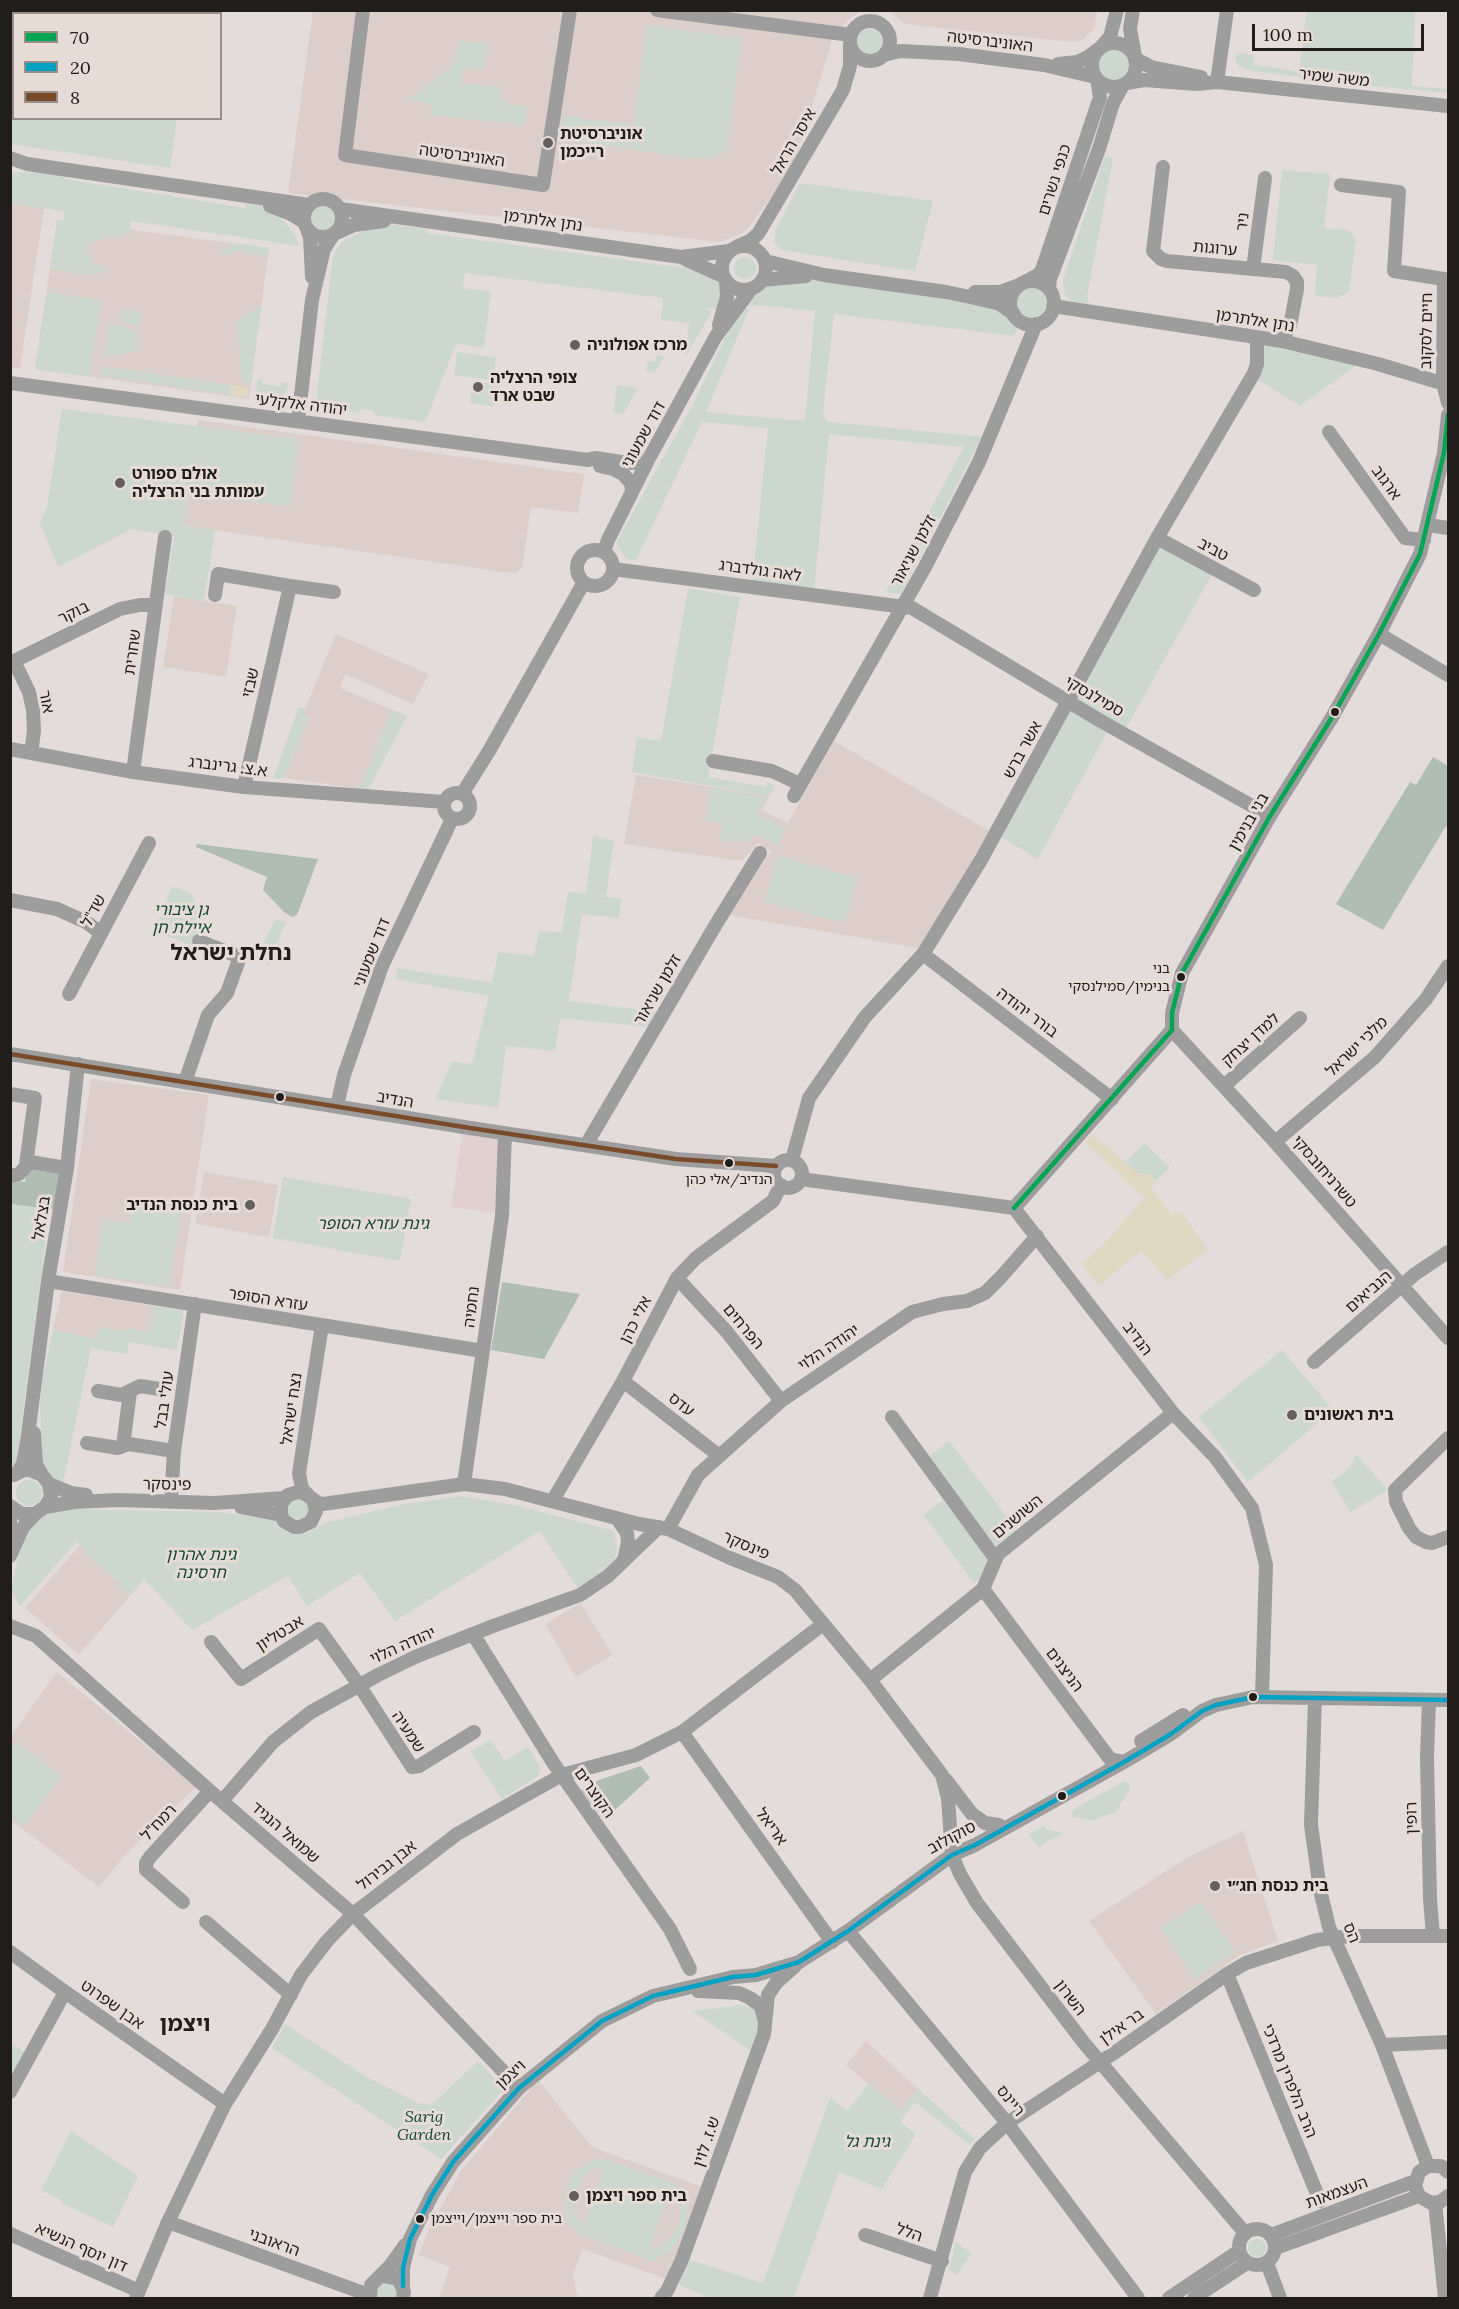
<!DOCTYPE html>
<meta charset="utf-8">
<style>
body{margin:0}
#map{position:relative;width:1459px;height:2309px;overflow:hidden;background:#e3dcda;font-family:Lora,serif}
canvas{display:block}
.frame{position:absolute;inset:0;border:12px solid #211d1b;pointer-events:none}
.legend{position:absolute;left:12px;top:12px;width:210px;height:108px;box-sizing:border-box;background:#e7dbd6;border:2px solid #988f8b;margin:0;padding:8px 10px;list-style:none;font-size:18px;color:#211d1b}
.legend li{display:flex;align-items:center;gap:12px;height:30px}
.legend b{width:30px;border:2px solid #988f8b}
.scale{position:absolute;left:1252px;top:24px;width:172px;height:27px;box-sizing:border-box;border:3px solid #211d1b;border-top:0;padding-left:8px;font-size:18px;line-height:21px;white-space:nowrap;color:#211d1b;-webkit-text-stroke:4px #e7dbd6;paint-order:stroke}
</style>
<div id="map">
<canvas width="1459" height="2309"></canvas>
<div class="frame"></div>
<ul class="legend">
<li><b style="height:8px;background:#00a651"></b>70</li>
<li><b style="height:8px;background:#02a2c5"></b>20</li>
<li><b style="height:8px;background:#7a4b2a"></b>8</li>
</ul>
<div class="scale">100 m</div>
</div>
<script>
const context = document.querySelector('canvas').getContext('2d');
context.lineJoin = 'round';
function fillPath(path, color) {
  context.fillStyle = color;
  context.fill(path, 'evenodd');
}
function toPath(rows) {
  const path = new Path2D();
  for (const r of rows) {
    if (r.length === 3) {
      path.moveTo(r[0] + r[2], r[1]);
      path.arc(r[0], r[1], r[2], 0, 2 * Math.PI);
      continue;
    }
    path.moveTo(r[0], r[1]);
    for (let i = 2; i < r.length; i += 2) path.lineTo(r[i], r[i + 1]);
  }
  return path;
}
function strokePath(path, color, width, dash) {
  context.strokeStyle = color;
  context.lineWidth = width;
  context.lineCap = dash ? 'butt' : 'round';
  context.setLineDash(dash || []);
  context.stroke(path);
}
function label(font, color, halo, rows, align = 'center') {
  context.font = font + ' Lora,"Noto Sans Hebrew",serif';
  context.lineWidth = 6;
  context.setLineDash([]);
  context.textBaseline = 'middle';
  context.strokeStyle = halo;
  context.fillStyle = color;
  for (const [text, x, y, turn = 0] of rows) {
    context.save();
    context.translate(x, y);
    context.rotate((+turn || 0) * Math.PI / 180);
    context.textAlign = isNaN(turn) ? turn : align;
    if (halo) context.strokeText(text, 0, 0);
    context.fillText(text, 0, 0);
    context.restore();
  }
}
fillPath(toPath([
 [464,1124,506,1131,494,1213,451,1207]
]), '#e1d0d0');
fillPath(toPath([
 [313,11,860,11,848,20,833,37,794,165,755,219,743,233,719,242,288,193],
 [890,11,1097,11,1094,29,1082,40,1071,42,905,24],
 [10,203,44,208,20,369,11,367],
 [57,220,269,248,249,399,35,369],
 [198,420,584,474,578,513,531,507,522,567,518,572,511,573,184,526],
 [174,596,237,606,226,677,163,667],
 [336,634,429,674,413,704,345,674,340,688,393,710,376,746,379,748,359,789,284,778,309,717,303,714],
 [834,741,991,832,918,948,729,915,771,851,758,843,742,861,624,844,636,775,769,796,762,810,788,823],
 [91,1079,209,1095,180,1290,63,1272],
 [204,1172,278,1185,269,1237,195,1224],
 [62,1291,154,1306,149,1332,126,1328,125,1332,99,1327,97,1339,53,1330],
 [80,1545,87,1550,85,1552,122,1584,120,1587,130,1596,79,1655,25,1608],
 [581,1603,612,1655,576,1677,545,1624],
 [57,1672,196,1787,124,1856,99,1887,11,1820,11,1736],
 [1243,1831,1278,1941,1240,1955,1156,2014,1089,1921,1188,1857],
 [866,2041,918,2089,901,2111,846,2065],
 [538,2080,592,2147,705,2188,669,2280,583,2249,573,2274,578,2298,439,2298,450,2267,419,2255,428,2231,461,2171]
]), '#dccfca');
fillPath(toPath([
 [75,10,192,10,192,14,75,13],
 [1307,10,1415,11,1412,86,1448,89,1448,93,1361,85,1252,71,1240,67,1236,62,1236,53,1254,55,1253,65,1299,71],
 [647,25,741,38,727,149,721,154,711,158,694,158,560,139,563,116,634,125],
 [870,42,13],
 [459,41,489,44,483,68,463,69,461,83,500,87,499,98,506,99,506,104,527,107,525,125,430,115,432,104,409,100,453,65,458,50],
 [1114,65,16],
 [11,97,13,97,14,118,177,119,170,168,11,144],
 [1105,156,1113,158,1087,297,1089,304,1074,302,1065,296,1063,280],
 [1282,170,1330,174,1324,228,1348,230,1356,238,1349,292,1337,298,1315,296,1317,265,1273,260],
 [10,172,65,174,65,179,245,208,246,203,260,206,278,213,295,235,300,246,131,221,130,234,107,237,86,245,93,265,103,265,104,272,87,275,50,269,57,220,64,221,64,213,66,212,11,203],
 [800,183,933,201,915,271,781,250,774,243,776,229],
 [322,218,14],
 [385,224,427,229,427,233,684,268,685,264,714,277,720,282,722,291,719,309,703,308,712,311,685,358,689,323,661,320,663,298,465,273,463,288,491,292,484,348,456,344,425,422,374,415,374,411,360,409,359,413,331,409,318,399,317,394,333,255,344,240,368,229],
 [233,243,269,248,268,256,239,251,224,255,219,254],
 [745,268,11],
 [805,279,828,280,970,301,998,308,1019,325,1014,336,834,314,823,412,826,420,830,422,982,437,901,594,886,592,964,447,829,434,814,592,752,586,768,428,702,422,636,560,626,559,616,543,692,406,738,311,742,308,749,309,706,412,805,421,815,311,769,306,743,306,761,289,773,283],
 [1031,303,15],
 [47,292,101,300,89,377,35,369],
 [261,306,251,383,242,382,237,321],
 [124,308,142,314,139,326,120,321],
 [109,322,135,331,139,350,105,357],
 [1266,340,1360,363,1300,406,1255,378,1262,365],
 [457,352,496,358,493,380,454,375],
 [657,355,664,356,657,369,653,372,646,371,648,361,655,362],
 [103,366,231,385,230,395,101,375],
 [258,379,262,380,262,384,280,386,281,382,289,383,286,392,280,398,271,401,255,400],
 [472,381,498,384,495,406,470,403],
 [617,385,638,388,623,414,613,413],
 [62,409,298,439,290,506,188,495,184,526,215,530,204,601,165,594,174,536,132,529,58,567,40,523,47,506],
 [1159,545,1212,574,1125,730,1112,723,1038,859,999,836],
 [688,588,740,597,708,777,766,787,768,782,775,786,769,796,632,772,637,737,661,741],
 [299,707,305,709,303,714,309,717,284,778,273,778],
 [393,710,407,716,368,790,359,789,378,748,376,746],
 [711,788,766,797,757,814,786,829,777,845,754,834,746,842,720,840,723,823,706,820],
 [593,836,614,840,606,897,621,899,619,918,582,914,569,1001,658,1012,650,1027,560,1018,555,1051,506,1046,498,1108,436,1099,452,1061,472,1064,489,996,395,979,398,968,492,983,498,952,534,956,539,931,562,932,568,892,586,894],
 [777,856,857,878,845,923,765,902],
 [172,886,192,894,202,919,192,946,160,933,157,925],
 [275,920,286,922,268,966,261,955,262,947],
 [1144,1143,1170,1167,1156,1181,1150,1175,1136,1173,1126,1162],
 [283,1177,411,1199,400,1261,273,1238],
 [134,1201,181,1209,169,1286,95,1275,103,1220,130,1223],
 [11,1204,50,1209,16,1464,11,1468],
 [154,1306,184,1311,177,1350,129,1342,127,1354,91,1348,63,1483,46,1483,42,1462,40,1403,42,1381,53,1330,97,1339,99,1327,125,1332,126,1328,149,1332],
 [1282,1350,1333,1410,1248,1482,1199,1417],
 [949,1441,1017,1530,995,1546,927,1458],
 [1356,1454,1388,1490,1350,1512,1332,1481,1350,1468],
 [29,1493,13],
 [301,1496,312,1509,302,1523,289,1520,285,1503],
 [461,1496,519,1506,614,1531,617,1551,615,1559,599,1573,578,1588,540,1531,395,1621,360,1573,307,1606,288,1576,192,1630,144,1579,130,1596,120,1586,121,1584,85,1553,86,1550,76,1542,20,1606,11,1591,20,1547,26,1534,34,1523,50,1512,65,1509,217,1512,273,1518,289,1533,308,1533,324,1523,405,1504],
 [946,1498,987,1557,987,1572,974,1583,924,1515],
 [491,1740,505,1761,528,1747,540,1767,538,1776,502,1799,471,1752],
 [16,1742,61,1776,23,1827,11,1817,11,1749],
 [1124,1781,1129,1783,1130,1788,1115,1813,1106,1815,1094,1821,1073,1817,1071,1815,1074,1809],
 [1044,1826,1046,1829,1063,1833,1038,1847,1029,1834],
 [1201,1902,1235,1952,1195,1979,1161,1928],
 [741,2005,754,2010,759,2018,760,2027,751,2051,693,2011],
 [285,2024,367,2077,418,2103,430,2105,435,2102,478,2061,504,2089,441,2159,272,2048],
 [11,2043,26,2053,11,2081],
 [869,2084,901,2110,918,2089,975,2139,970,2145,915,2102,900,2122,916,2134,882,2189,839,2172,794,2298,710,2298,679,2285,690,2260,763,2283,830,2098,847,2111],
 [71,2131,138,2176,113,2227,63,2204,61,2200,41,2190],
 [595,2159,605,2159,674,2183,687,2199,687,2221,682,2235,668,2253,658,2256,656,2262,580,2234,567,2219,565,2195,570,2180,576,2171],
 [597,2168,604,2169,584,2226,574,2215,574,2196,584,2175,590,2170],
 [669,2192,679,2202,680,2219,675,2232,662,2246,649,2249],
 [1257,2248,9],
 [956,2242,972,2253,957,2275,949,2270],
 [393,2280,399,2298,373,2298,376,2283]
]), '#ccd8ce');
fillPath(toPath([
 [1433,757,1448,766,1448,828,1446,826,1383,930,1336,904,1410,782,1416,785],
 [197,844,318,859,297,915,292,917,284,912,263,890,267,877,196,847],
 [27,1169,62,1174,57,1210,11,1204,11,1180,25,1182],
 [502,1282,580,1294,544,1359,491,1350],
 [641,1766,650,1778,604,1820,581,1790,599,1780]
]), '#afbdb2');
fillPath(toPath([
 [231,385,249,388,247,397,230,395],
 [1092,1134,1126,1162,1136,1173,1150,1175,1156,1181,1151,1187,1172,1216,1181,1211,1208,1250,1167,1280,1142,1250,1099,1286,1081,1264,1107,1241,1144,1198,1085,1142]
]), '#e0d8c3');
strokePath(toPath([
 [363,10,345,155,543,185,570,10],
 [657,10,851,35],
 [1133,10,1130,29,1135,56],
 [870,41,20],
 [1114,65,22],
 [1102,46,1110,37,1117,10],
 [884,55,900,51,959,54,1044,65,1095,77],
 [1136,59,1151,67,1201,77],
 [1058,64,1077,62,1088,57,1097,50],
 [1217,82,1227,10],
 [1127,83,1144,80,1197,84,1217,82,1448,106],
 [10,158,27,164,309,205],
 [1163,167,1153,251,1161,259,1167,261,1286,272,1293,276,1297,282,1297,289,1290,326,1282,341],
 [1341,185,1399,192,1394,271,1444,279,1443,383,1448,403],
 [323,218,19],
 [270,206,291,214,304,222],
 [340,209,681,257,729,251],
 [307,229,310,237,312,277],
 [336,233,354,225,384,221],
 [738,246,750,241,758,234,843,90,850,66,850,44],
 [744,268,22],
 [685,259,723,276],
 [765,261,824,275,946,292,975,298,1000,304,1014,314],
 [1253,269,1265,178],
 [762,280,806,276],
 [1032,303,22],
 [1025,282,1038,275,1042,270,1100,97,1097,79],
 [1049,288,1050,279,1099,149,1113,103,1123,85],
 [975,292,1000,292,1019,285],
 [1053,306,1282,341,1378,364,1448,385],
 [719,325,727,297,726,281],
 [10,383,588,460,595,458,628,463,647,462],
 [298,421,312,300,324,249,333,235],
 [1329,432,1405,538,1424,540],
 [600,466,613,469,623,474,631,483,632,491],
 [1428,525,1448,528],
 [1157,538,1254,590],
 [595,568,18],
 [604,551,608,540,647,462,716,336,751,289],
 [613,569,912,608,1099,720,1270,816],
 [290,586,334,592],
 [215,595,218,574,290,586,244,787],
 [1379,634,1448,675],
 [14,661,29,692,33,710,34,731,31,753],
 [10,663,120,609,140,605,156,605],
 [10,749,133,772,244,787,444,802],
 [713,761,772,771,800,784],
 [133,772,165,537],
 [457,806,13],
 [462,794,489,751,584,582],
 [794,796,925,567,979,462,1036,324],
 [10,900,57,909,86,922,101,933],
 [923,954,1112,1099],
 [69,994,149,843],
 [1172,1030,1275,1142,1448,1338],
 [10,1054,470,1128,676,1159,776,1166],
 [185,1082,208,1015,227,993,240,957,199,941],
 [1224,1086,1300,1018],
 [10,1094,35,1098,26,1165],
 [337,1106,344,1075,382,966,452,819],
 [1275,1142,1375,1057,1426,999,1448,966],
 [586,1145,718,921,760,853],
 [792,1160,809,1098,865,1017,923,954,981,860,1157,538,1254,373,1257,364,1257,338],
 [788,1174,14],
 [10,1176,19,1174,30,1162,67,1168],
 [801,1179,1014,1208,1173,1413,1215,1457,1252,1508,1266,1565,1262,1697],
 [1014,1208,1172,1030,1172,1013,1182,973,1270,816,1331,719,1379,634,1420,554,1444,453,1448,415],
 [677,1278,727,1332,781,1401],
 [48,1281,483,1351],
 [1314,1362,1415,1274,1448,1252],
 [623,1381,718,1455],
 [98,1391,121,1395,140,1386,160,1389],
 [892,1417,995,1558],
 [34,1433,36,1464,42,1475],
 [1448,1438,1395,1490,1396,1502,1409,1528,1416,1537,1426,1542,1432,1543,1448,1537],
 [87,1443,118,1448,129,1444,174,1451],
 [123,1446,130,1392],
 [17,1473,23,1464,28,1435,48,1281,67,1168,78,1064],
 [49,1484,71,1493,86,1495],
 [464,1484,502,1216,505,1133],
 [308,1495,302,1489,299,1473,322,1325],
 [313,1500,316,1511,311,1522,300,1527,294,1527,284,1521,281,1515,281,1504,288,1495,298,1492,304,1493,318,1503,323,1504,464,1484,505,1489,639,1524,668,1529,730,1558,778,1577,795,1590,870,1680,942,1775,948,1798,952,1855,960,1874,977,1903,1084,2043,1245,2233],
 [553,1500,623,1381,677,1278,696,1258,773,1201,781,1185],
 [171,1501,174,1451,195,1304],
 [10,1506,22,1514,35,1514,45,1507,51,1497,49,1484,42,1475,30,1470,24,1470,14,1475],
 [10,1507,10,1536],
 [45,1507,74,1502,118,1500,215,1503,284,1498],
 [241,1507,281,1515],
 [617,1518,627,1533,628,1542,624,1561],
 [668,1529,698,1475,781,1401,912,1312,943,1304,967,1301,985,1293,1001,1277,1037,1236],
 [10,1556,23,1527,35,1514],
 [983,1589,1110,1759,1124,1762],
 [10,1626,36,1636,210,1791,353,1914,519,2088],
 [473,1634,554,1764,670,1929,690,1969],
 [211,1642,241,1679,319,1629,359,1685,412,1767,419,1766,474,1732],
 [870,1680,983,1589,998,1554,1173,1413],
 [1315,1698,1311,1825,1320,1890,1329,1927,1382,2045,1428,2166],
 [1429,1700,1427,1757,1430,1899,1433,1936],
 [682,1732,832,1942],
 [1141,1741,1183,1715],
 [946,1780,972,1814,985,1823,999,1825],
 [222,1801,273,1742,311,1712,378,1675,415,1657,493,1626,580,1595,608,1576,659,1527],
 [183,1902,146,1870,146,1863,150,1857,210,1791],
 [206,1922,291,1995],
 [848,1931,1007,2123,1138,2298],
 [10,1952,65,1992,225,2104],
 [1227,1974,1320,2201],
 [698,1991,739,1993,750,1998,761,2006,764,2019],
 [1382,2045,1448,2042],
 [10,2092,65,1992],
 [1448,2172,1441,2166,1428,2166,1419,2172,1415,2186,1419,2196,1431,2203,1440,2202,1448,2196],
 [1435,2203,1445,2298],
 [168,2222,369,2295],
 [1257,2247,18],
 [10,2234,139,2291],
 [865,2235,942,2261],
 [1271,2235,1415,2181],
 [1276,2248,1419,2196],
 [1267,2263,1280,2298],
 [379,2277,390,2266,405,2245],
 [403,2286,403,2268,410,2239,432,2195,453,2162,519,2088,602,2021,653,1996,733,1977,756,1975,799,1962,848,1931,952,1855,975,1845,1124,1762,1171,1734,1202,1711,1216,1705,1253,1697,1448,1700],
 [136,2298,168,2222,225,2104,272,2029,301,1975,327,1941,353,1914,457,1834,519,1799,562,1775,636,1755,682,1732,823,1624],
 [370,2298,371,2285,379,2277,384,2276,395,2278,400,2282,404,2292,403,2298],
 [661,2298,667,2291,681,2262,764,2034,768,1995,776,1983,795,1966],
 [930,2298,965,2172,980,2148,1007,2123,1114,2053,1227,1974,1246,1963,1317,1940,1350,1936,1448,1936],
 [1169,2298,1239,2251],
 [1194,2298,1247,2263]
]), '#9e9d9e', 14);
strokePath(toPath([
 [1014,1208,1172,1030,1172,1013,1182,973,1270,816,1331,719,1379,634,1420,554,1444,453,1448,415]
]), '#00a651', 4.5);
strokePath(toPath([
 [403,2286,403,2268,410,2239,432,2195,453,2162,519,2088,602,2021,653,1996,733,1977,756,1975,799,1962,848,1931,952,1855,975,1845,1124,1762,1171,1734,1202,1711,1216,1705,1253,1697,1448,1700]
]), '#02a2c5', 4.5);
strokePath(toPath([
 [10,1054,470,1128,676,1159,776,1166]
]), '#7a4b2a', 4.5);
for (const [x, y, r, color] of [
 [548,143,6,"#65605e"],
 [575,345,6,"#65605e"],
 [478,387,6,"#65605e"],
 [120,483,6,"#65605e"],
 [1335,712,5,"#211d1b"],
 [1181,977,5,"#211d1b"],
 [280,1097,5,"#211d1b"],
 [729,1163,5,"#211d1b"],
 [250,1205,6,"#65605e"],
 [1292,1415,6,"#65605e"],
 [1253,1697,5,"#211d1b"],
 [1062,1796,5,"#211d1b"],
 [1215,1886,6,"#65605e"],
 [574,2196,6,"#65605e"],
 [420,2219,5,"#211d1b"]
]) {
  const dot = new Path2D();
  dot.arc(x, y, r, 0, 2 * Math.PI);
  context.fillStyle = color;
  context.fill(dot);
  strokePath(dot, '#e7dbd6', 2);
}
label('14px', '#211d1b', '#e7dbd6', [
 ["בני",1170,969],
 ["בנימין/סמילנסקי",1170,987],
 ["הנדיב/אלי כהן",729,1180,"center"],
 ["בית ספר וייצמן/וייצמן",431,2219,"left"]
], 'right');
label('16px', '#211d1b', '#e7dbd6', [
 ["האוניברסיטה",990,42,7],
 ["משה שמיר",1334,78,6],
 ["איסר הראל",794,142,-60],
 ["האוניברסיטה",462,156,8],
 ["כנפי נשרים",1055,180,-72],
 ["נתן אלתרמן",543,221,8],
 ["ניר",1243,222,-83],
 ["ערוגות",1215,249,5],
 ["נתן אלתרמן",1255,321,9],
 ["חיים לסקוב",1427,331,-89],
 ["יהודה אלקלעי",301,405,7],
 ["דוד שמעוני",644,435,-61],
 ["ארגוב",1386,483,54],
 ["טביב",1213,550,28],
 ["זלמן שניאור",914,551,-62],
 ["לאה גולדברג",760,571,8],
 ["בוקר",74,613,-26],
 ["שחרית",133,652,-82],
 ["שבזי",251,683,-77],
 ["סמילנסקי",1094,697,30],
 ["אור",46,702,79],
 ["אשר ברש",1023,750,-61],
 ["א.צ. גרינברג",228,767,7],
 ["בני בנימין",1249,822,-60],
 ["שד\"ל",94,911,-62],
 ["דוד שמעוני",372,953,-68],
 ["זלמן שניאור",658,990,-60],
 ["בורר יהודה",1027,1013,37],
 ["למדן יצחק",1251,1040,-42],
 ["מלכי ישראל",1357,1047,-44],
 ["הנדיב",395,1100,10],
 ["טשרניחובסקי",1324,1172,49],
 ["בצלאל",42,1218,-81],
 ["הנביאים",1369,1292,-41],
 ["עזרא הסופר",268,1300,9],
 ["נחמיה",472,1307,-83],
 ["אלי כהן",636,1320,-63],
 ["הפרחים",743,1327,50],
 ["הנדיב",1137,1339,53],
 ["יהודה הלוי",829,1348,-34],
 ["עולי בבל",165,1400,-82],
 ["עדס",681,1405,38],
 ["נצח ישראל",292,1409,-82],
 ["פינסקר",167,1485,1],
 ["השושנים",1018,1517,-39],
 ["פינסקר",746,1546,23],
 ["אבטליון",280,1634,-32],
 ["יהודה הלוי",403,1646,-24],
 ["הניצנים",1064,1670,53],
 ["שמעיה",408,1732,57],
 ["הקוצרים",594,1793,55],
 ["רופין",1412,1818,-91],
 ["רמח\"ל",159,1823,-47],
 ["אריאל",771,1827,54],
 ["שמואל הנגיד",285,1833,41],
 ["סוקולוב",952,1838,-28],
 ["אבן גבירול",387,1866,-38],
 ["הס",1351,1933,68],
 ["השרון",1070,1998,53],
 ["אבן שפרוט",112,2005,35],
 ["בר אילן",1122,2027,-35],
 ["ויצמן",511,2075,-43],
 ["הרב הלפרין מרדכי",1289,2081,68],
 ["ריינס",1010,2101,51],
 ["ש.ז. לוין",707,2142,-71],
 ["העצמאות",1337,2193,-20],
 ["הלל",909,2233,19],
 ["הראובני",274,2243,20],
 ["דון יוסף הנשיא",81,2248,24]
]);
label('bold 16px', '#211d1b', '#e7dbd6', [
 ["אוניברסיטת",560,134],
 ["רייכמן",560,152],
 ["מרכז אפולוניה",587,345],
 ["צופי הרצליה",490,378],
 ["שבט ארד",490,396],
 ["אולם ספורט",132,474],
 ["עמותת בני הרצליה",132,492],
 ["בית כנסת הנדיב",238,1205,"right"],
 ["בית ראשונים",1304,1415],
 ["בית כנסת חג״י",1227,1886],
 ["בית ספר ויצמן",586,2196]
], 'left');
label('italic 16px', '#0f4a2f', '#e7dbd6', [
 ["גן ציבורי",181,910],
 ["איילת חן",181,928],
 ["גינת עזרא הסופר",373,1224],
 ["גינת אהרון",201,1555],
 ["חרסינה",201,1573],
 ["Sarig",424,2117],
 ["Garden",424,2135],
 ["גינת גל",867,2142]
]);
label('bold 22px', '#211d1b', '#e7dbd6', [
 ["נחלת ישראל",231,954],
 ["ויצמן",185,2025]
]);
</script>
